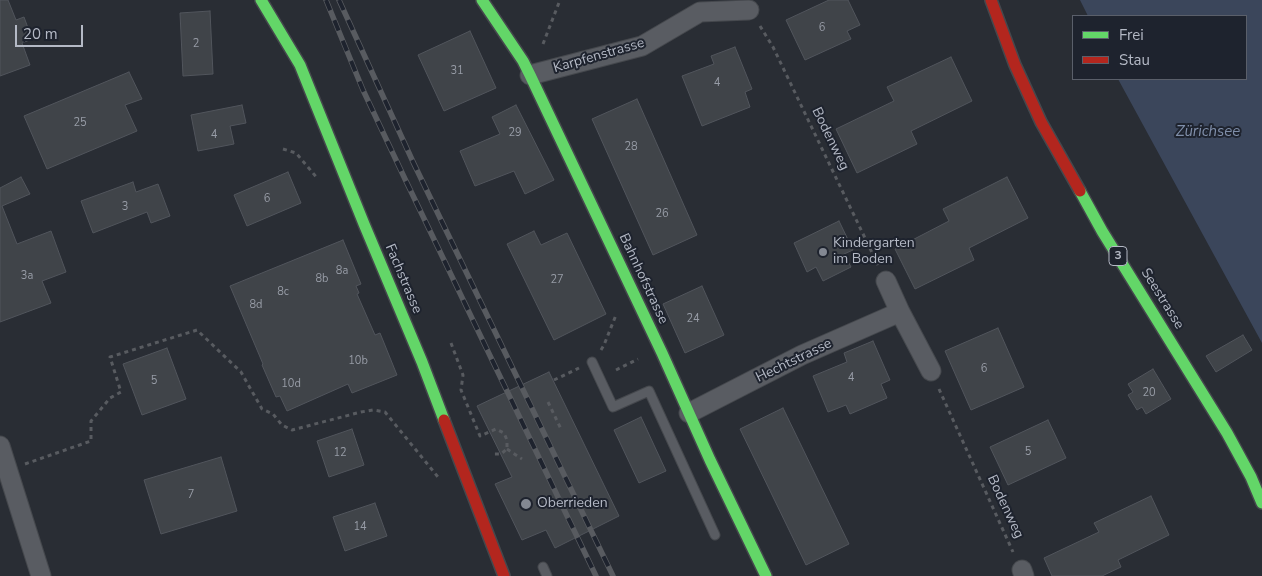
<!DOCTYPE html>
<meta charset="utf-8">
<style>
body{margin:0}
#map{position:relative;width:1262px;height:576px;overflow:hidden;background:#292d34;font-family:"Nunito Sans",sans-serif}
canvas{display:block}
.legend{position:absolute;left:1072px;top:15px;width:175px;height:65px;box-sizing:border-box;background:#1e232e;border:1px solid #5a5f6a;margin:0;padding:6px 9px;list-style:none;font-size:15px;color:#b4b9c5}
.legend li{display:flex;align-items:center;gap:10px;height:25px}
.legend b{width:25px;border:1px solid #5a5f6a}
.scale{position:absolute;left:15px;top:25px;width:68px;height:22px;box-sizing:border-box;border:2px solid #b4b9c5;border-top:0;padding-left:6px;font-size:15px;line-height:18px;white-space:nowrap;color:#b4b9c5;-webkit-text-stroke:4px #1e232e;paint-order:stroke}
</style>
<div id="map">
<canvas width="1262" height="576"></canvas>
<ul class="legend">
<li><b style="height:6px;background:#63d668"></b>Frei</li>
<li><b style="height:6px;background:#b3261e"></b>Stau</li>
</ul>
<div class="scale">20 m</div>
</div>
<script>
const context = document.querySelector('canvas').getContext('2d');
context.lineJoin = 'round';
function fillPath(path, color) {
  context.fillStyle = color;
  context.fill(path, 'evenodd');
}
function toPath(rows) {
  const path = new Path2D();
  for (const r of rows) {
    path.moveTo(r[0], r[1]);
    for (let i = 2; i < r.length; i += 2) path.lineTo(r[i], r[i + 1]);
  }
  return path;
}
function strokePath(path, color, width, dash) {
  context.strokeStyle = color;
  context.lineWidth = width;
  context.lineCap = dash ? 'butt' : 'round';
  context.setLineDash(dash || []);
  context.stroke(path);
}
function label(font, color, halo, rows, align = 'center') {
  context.font = font + ' "Nunito Sans",sans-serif';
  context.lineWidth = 4;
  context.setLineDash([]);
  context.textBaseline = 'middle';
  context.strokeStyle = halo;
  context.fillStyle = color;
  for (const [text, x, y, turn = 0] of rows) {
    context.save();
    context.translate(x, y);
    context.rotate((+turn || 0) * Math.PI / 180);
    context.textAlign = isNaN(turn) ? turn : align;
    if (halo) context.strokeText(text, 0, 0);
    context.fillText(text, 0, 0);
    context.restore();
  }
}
fillPath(toPath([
 [1080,0,1262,0,1262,343,1118,79,1246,79,1246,16,1088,16]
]), '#3b465b');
const building = toPath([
 [0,0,8,0,16,20,24,17,32,39,22,43,30,65,0,76,0,0],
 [829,0,848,0,860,25,847,31,851,39,805,60,786,20,829,0],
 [210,11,213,74,183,76,180,13,210,11],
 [470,31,496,88,444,111,418,55,470,31],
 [735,47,752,89,745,92,750,107,702,126,682,76,714,64,711,56,735,47],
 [951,57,972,101,911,131,917,144,857,173,836,129,894,101,887,87,951,57],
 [129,72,142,99,125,105,137,131,47,169,24,116,129,72],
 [637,99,697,235,653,255,592,119,637,99],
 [242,105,246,123,230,126,234,144,198,151,191,115,242,105],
 [516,105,554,180,525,194,514,171,475,186,460,151,500,134,492,117,516,105],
 [288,172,301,203,247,226,234,195,288,172],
 [21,177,30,194,2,206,17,244,51,231,66,272,42,281,51,303,0,322,0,188,21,177],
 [1007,177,1028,218,969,248,974,260,915,289,895,249,949,221,943,209,1007,177],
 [133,182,136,192,158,184,170,216,151,223,147,212,93,233,81,201,133,182],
 [839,221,853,250,844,254,851,267,823,281,816,267,807,272,794,243,839,221],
 [534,231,541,245,567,233,606,314,554,340,507,244,534,231],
 [343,240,361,284,356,286,359,293,357,294,375,335,380,333,397,375,352,393,348,384,287,411,280,396,276,397,262,365,263,364,230,286,343,240],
 [702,286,724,335,685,353,663,304,702,286],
 [998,328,1024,387,971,410,945,351,998,328],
 [1243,335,1252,350,1216,372,1206,356,1243,335],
 [873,341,890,380,881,384,887,398,850,414,846,405,828,412,813,376,847,362,844,353,873,341],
 [167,348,186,399,142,415,123,364,167,348],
 [1153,369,1171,399,1146,414,1142,407,1137,410,1128,395,1133,392,1128,384,1153,369],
 [549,372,619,516,555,548,546,530,522,540,495,484,512,477,477,406,549,372],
 [783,408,849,544,806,565,740,429,783,408],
 [641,417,666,471,639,483,614,430,641,417],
 [1048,420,1066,458,1008,485,990,447,1048,420],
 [352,429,364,465,329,477,317,441,352,429],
 [221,457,237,511,161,534,144,480,221,457],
 [1151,496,1169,535,1118,560,1121,567,1102,576,1052,576,1044,558,1099,532,1094,523,1151,496],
 [375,503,387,536,345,551,333,517,375,503]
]);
fillPath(building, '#404449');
strokePath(building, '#51555c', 1);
const lane = toPath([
 [592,362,613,407,649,391,715,535],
 [543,567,547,576]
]);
const street = toPath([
 [530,75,642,46,700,12,749,10],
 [886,281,900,312],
 [689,413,802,355,900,312,931,371],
 [0,446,41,576],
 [1022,570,1024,576]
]);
const fast = toPath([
 [261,0,300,65,364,224,422,362,444,420],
 [482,0,523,61,530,75,662,353,710,460,766,576],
 [1080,191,1102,231,1227,433,1251,477,1262,503]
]);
const jam = toPath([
 [991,0,1015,65,1041,122,1080,191],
 [444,420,504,576]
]);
strokePath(lane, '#45484d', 11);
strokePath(street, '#45484d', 21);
strokePath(fast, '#45484d', 14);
strokePath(jam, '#45484d', 14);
strokePath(toPath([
 [760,26,773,47,878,265],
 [543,44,560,0],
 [283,149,296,153,318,179],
 [451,343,463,375,461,390,480,436,496,429,504,433,507,440,507,449,501,454,492,454],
 [601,350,604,345,616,315],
 [616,370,638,359],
 [554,380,579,368],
 [939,389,1013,552],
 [548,402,561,429],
 [507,449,522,459],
 [25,464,91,441,91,421,110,398,121,392,110,357,197,330,241,372,262,409,273,414,282,425,292,430,361,412,373,410,385,412,438,477]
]), '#585b60', 3, [4, 4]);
strokePath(lane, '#595c62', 9);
strokePath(street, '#595c62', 19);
strokePath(fast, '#63d668', 11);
strokePath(jam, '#b3261e', 11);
const rail = toPath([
 [326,0,363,90,405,179,596,576],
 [339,0,414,164,613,576]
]);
strokePath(rail, '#585b60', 5.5);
strokePath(rail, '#1e232e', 4, [11]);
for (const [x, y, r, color] of [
 [823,252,5,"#838892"],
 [526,504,6,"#838892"]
]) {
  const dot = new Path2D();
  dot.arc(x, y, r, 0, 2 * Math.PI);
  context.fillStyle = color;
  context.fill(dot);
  strokePath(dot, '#1e232e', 2);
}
label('11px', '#979ca6', null, [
 ["6",822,28],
 ["2",196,44],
 ["31",457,71],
 ["4",717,83],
 ["25",80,123],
 ["29",515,133],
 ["4",214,135],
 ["28",631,147],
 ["6",267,199],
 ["3",125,207],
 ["26",662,214],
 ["8a",342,271],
 ["3a",27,276],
 ["8b",322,279],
 ["27",557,280],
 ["8c",283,292],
 ["8d",256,305],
 ["24",693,319],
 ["10b",358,361],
 ["6",984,369],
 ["4",851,378],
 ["5",154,381],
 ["10d",291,384],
 ["20",1149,393],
 ["5",1028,452],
 ["12",340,453],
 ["7",191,495],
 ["14",360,527]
]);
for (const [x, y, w] of [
 [1118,256,18]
]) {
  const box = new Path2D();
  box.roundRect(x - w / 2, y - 9.5, w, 19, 4);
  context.fillStyle = '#1e232e';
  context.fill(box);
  strokePath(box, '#b4b9c5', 1);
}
label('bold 12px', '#b4b9c5', null, [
 ["3",1118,256]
]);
label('14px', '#b4b9c5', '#1e232e', [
 ["Karpfenstrasse",599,56,-16],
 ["Bodenweg",830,139,64],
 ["Fachstrasse",403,279,67],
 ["Bahnhofstrasse",643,279,65],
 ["Seestrasse",1162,299,58],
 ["Hechtstrasse",794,361,-26],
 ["Bodenweg",1005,507,65]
]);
label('14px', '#b4b9c5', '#1e232e', [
 ["Kindergarten",833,244],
 ["im Boden",833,260],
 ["Oberrieden",537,504]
], 'left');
label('italic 15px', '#7f8ea9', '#1e232e', [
 ["Zürichsee",1208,132]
]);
</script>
